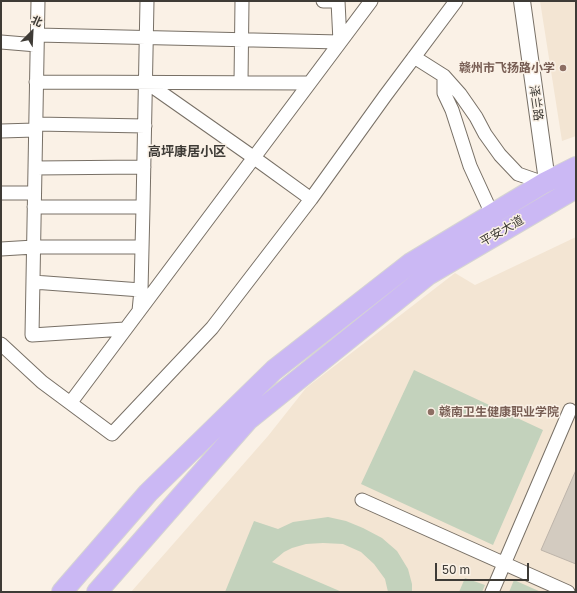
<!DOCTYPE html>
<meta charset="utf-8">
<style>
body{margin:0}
#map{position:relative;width:577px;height:593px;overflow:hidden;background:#faf1e6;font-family:"Golos Text","Noto Sans SC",sans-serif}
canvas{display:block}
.frame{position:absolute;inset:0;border:2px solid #3e3b36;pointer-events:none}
.north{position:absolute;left:12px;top:12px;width:40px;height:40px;-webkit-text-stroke:3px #faf1e6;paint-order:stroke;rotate:24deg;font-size:11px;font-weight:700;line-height:16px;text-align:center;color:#3e3b36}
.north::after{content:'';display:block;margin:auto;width:14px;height:18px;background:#3e3b36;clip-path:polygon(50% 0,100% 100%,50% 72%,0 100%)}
.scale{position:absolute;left:435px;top:563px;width:94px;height:18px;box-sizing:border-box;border:2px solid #3e3b36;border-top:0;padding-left:5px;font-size:12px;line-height:14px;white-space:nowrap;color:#3e3b36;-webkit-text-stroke:3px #faf1e6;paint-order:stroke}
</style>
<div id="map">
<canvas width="577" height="593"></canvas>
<div class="frame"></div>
<div class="north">北</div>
<div class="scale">50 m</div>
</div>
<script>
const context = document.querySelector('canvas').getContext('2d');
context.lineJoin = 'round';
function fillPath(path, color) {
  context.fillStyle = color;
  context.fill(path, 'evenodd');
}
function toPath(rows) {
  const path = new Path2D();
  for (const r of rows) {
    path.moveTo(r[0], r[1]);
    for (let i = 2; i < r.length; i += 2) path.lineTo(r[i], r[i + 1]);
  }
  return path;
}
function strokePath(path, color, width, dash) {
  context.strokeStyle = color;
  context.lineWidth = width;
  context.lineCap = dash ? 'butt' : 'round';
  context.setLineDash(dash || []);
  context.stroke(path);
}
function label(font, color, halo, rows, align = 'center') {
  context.font = font + ' "Golos Text","Noto Sans SC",sans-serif';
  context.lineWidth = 3;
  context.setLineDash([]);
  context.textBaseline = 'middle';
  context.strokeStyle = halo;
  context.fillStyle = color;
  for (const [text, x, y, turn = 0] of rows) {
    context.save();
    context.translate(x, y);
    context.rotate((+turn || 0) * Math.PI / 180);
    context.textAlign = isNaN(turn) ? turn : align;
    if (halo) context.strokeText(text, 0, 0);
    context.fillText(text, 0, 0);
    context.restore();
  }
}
fillPath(toPath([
 [540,1,576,1,576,136,562,141],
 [576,237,576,592,131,592,268,436,306,388,455,273,475,285]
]), '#f3e5d3');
fillPath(toPath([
 [414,370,543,430,493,545,361,484],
 [328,517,346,521,363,528,382,538,397,551,408,569,412,584,412,592,388,592,385,579,374,564,361,552,343,544,323,543,306,544,292,548,284,552,272,562,342,592,225,592,254,521,278,529,293,522],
 [465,578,485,585,482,592,459,592],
 [514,580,541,592,509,592]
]), '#c3d2bc');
const building = toPath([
 [576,470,576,564,541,550,576,470]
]);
fillPath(building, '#d3cbc0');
strokePath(building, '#bdb4aa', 1);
const minor = toPath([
 [38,1,32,335,125,329],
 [323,1,338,1],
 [37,35,340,42,338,1],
 [1,42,37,45],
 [414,57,444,76,460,94,476,117,485,134,500,155,518,174,544,183],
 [444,76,444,93,452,110,470,166,492,214],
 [36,82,309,83],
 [146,82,253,157,311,199],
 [241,82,242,1],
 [36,124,145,126],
 [1,131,35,130],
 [35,168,144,167],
 [1,193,34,193],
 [34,207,143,207],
 [1,249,34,247,142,247],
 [33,282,141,290],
 [139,311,141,290,143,207,147,1],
 [1,344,42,382,112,434,212,328,311,199,385,96,456,1],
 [71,402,371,1],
 [362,500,568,592],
 [492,592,570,410]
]);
const tertiary = toPath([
 [522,1,547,181]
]);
const primary = toPath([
 [62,592,148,493,274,370,411,263,544,183,576,167],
 [97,592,248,420,428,275,576,188]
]);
strokePath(minor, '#787066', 15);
strokePath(tertiary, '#787066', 18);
strokePath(primary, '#d5d4d3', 22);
strokePath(minor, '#fff', 13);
strokePath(tertiary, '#fff', 16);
strokePath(primary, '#cbb8f4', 20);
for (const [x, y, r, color] of [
 [563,68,4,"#8d6e63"],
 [431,412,4,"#8d6e63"]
]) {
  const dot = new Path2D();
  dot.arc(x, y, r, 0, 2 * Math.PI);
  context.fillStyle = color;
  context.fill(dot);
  strokePath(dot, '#faf1e6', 1.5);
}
label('bold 12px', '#785e54', '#faf1e6', [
 ["赣州市飞扬路小学",555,68],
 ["赣南卫生健康职业学院",439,412,"left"]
], 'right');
label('12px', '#3e3b36', '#faf1e6', [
 ["泽兰路",536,103,82],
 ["平安大道",502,231,-30]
]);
label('bold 13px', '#3e3b36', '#faf1e6', [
 ["高坪康居小区",187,152]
]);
</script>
